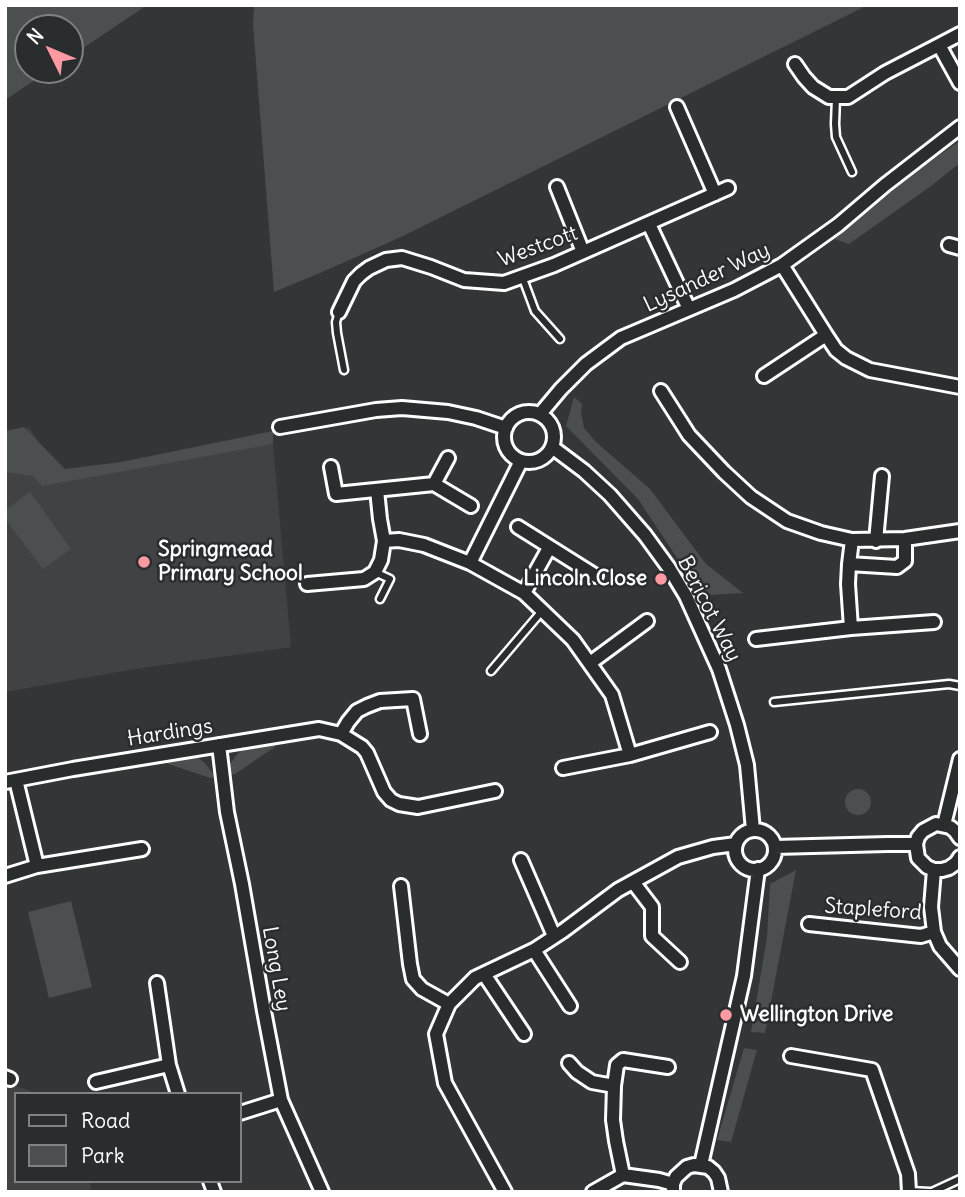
<!DOCTYPE html>
<style>
body{margin:0}
#map{position:relative;width:965px;height:1197px;overflow:hidden;background:#333536;font-family:Delius,sans-serif}
canvas{display:block}
.frame{position:absolute;inset:0;border:7px solid #fff;pointer-events:none}
.legend{position:absolute;left:14px;top:1092px;width:228px;height:91px;box-sizing:border-box;background:#2a2d2e;border:2px solid #7f8182;margin:0;padding:9px 12px;list-style:none;font-size:21px;color:#fff}
.legend li{display:flex;align-items:center;gap:14px;height:35px}
.legend b{width:35px;border:2px solid #7f8182}
.north{position:absolute;left:14px;top:14px;width:70px;height:70px;box-sizing:border-box;background:#2a2d2e;border:2px solid #7f8182;border-radius:50%;rotate:313deg;font-size:19px;font-weight:700;line-height:28px;text-align:center;color:#fff}
.north::after{content:'';display:block;margin:auto;width:24px;height:32px;background:#ff9aa2;clip-path:polygon(50% 0,100% 100%,50% 72%,0 100%)}
</style>
<div id="map">
<canvas width="965" height="1197"></canvas>
<div class="frame"></div>
<ul class="legend">
<li><b style="height:9px;background:#2a2d2e"></b>Road</li>
<li><b style="height:19px;background:#4c4f50"></b>Park</li>
</ul>
<div class="north">N</div>
</div>
<script>
const context = document.querySelector('canvas').getContext('2d');
context.lineJoin = 'round';
function fillPath(path, color) {
  context.fillStyle = color;
  context.fill(path, 'evenodd');
}
function toPath(rows) {
  const path = new Path2D();
  for (const r of rows) {
    if (r.length === 3) {
      path.moveTo(r[0] + r[2], r[1]);
      path.arc(r[0], r[1], r[2], 0, 2 * Math.PI);
      continue;
    }
    path.moveTo(r[0], r[1]);
    for (let i = 2; i < r.length; i += 2) path.lineTo(r[i], r[i + 1]);
  }
  return path;
}
function strokePath(path, color, width, dash) {
  context.strokeStyle = color;
  context.lineWidth = width;
  context.lineCap = dash ? 'butt' : 'round';
  context.setLineDash(dash || []);
  context.stroke(path);
}
function label(font, color, halo, rows, align = 'center') {
  context.font = font + ' Delius,sans-serif';
  context.lineWidth = 5;
  context.setLineDash([]);
  context.textBaseline = 'middle';
  context.strokeStyle = halo;
  context.fillStyle = color;
  for (const [text, x, y, turn = 0] of rows) {
    context.save();
    context.translate(x, y);
    context.rotate((+turn || 0) * Math.PI / 180);
    context.textAlign = isNaN(turn) ? turn : align;
    if (halo) context.strokeText(text, 0, 0);
    context.fillText(text, 0, 0);
    context.restore();
  }
}
fillPath(toPath([
 [29,428,63,476,273,444,291,647,135,669,5,692,5,434],
 [5,1082,38,1094,16,1094,16,1181,88,1181,91,1187,89,1192,5,1192]
]), '#404243');
fillPath(toPath([
 [5,5,147,5,70,57,70,28,28,28,28,70,50,70,5,100],
 [254,5,868,5,401,237,320,273,274,292,253,25],
 [960,141,960,163,931,186,849,244,834,239,919,169],
 [574,397,582,404,581,412,584,428,596,442,650,489,706,564,743,593,711,595,693,582,638,499,566,426],
 [24,427,65,469,121,462,273,431,273,444,42,486,33,476,5,472,5,431],
 [30,492,71,549,43,569,5,519,5,510],
 [275,743,275,747,235,774,228,775,230,764,238,753,244,749,255,746],
 [182,756,198,758,204,762,216,777,210,778,168,764,167,758],
 [858,802,13],
 [796,870,765,1033,751,1032,767,937,770,884],
 [71,901,92,987,49,998,28,912],
 [744,1048,757,1050,731,1142,717,1140]
]), '#4c4f50');
const service = toPath([
 [836,98,835,124,836,137,852,172],
 [522,276,535,311,560,339],
 [339,312,336,322,337,333,344,370],
 [375,572,390,579,380,599],
 [491,671,542,611],
 [774,702,949,684,960,686],
 [909,1191,930,1192],
 [932,1192,960,1179]
]);
const minor = toPath([
 [939,45,960,34],
 [795,64,804,77,813,87,829,97,848,97,885,73,939,45,960,83],
 [677,107,715,194],
 [557,187,583,252],
 [649,224,689,309],
 [949,245,960,248],
 [782,265,826,335,836,350,846,358,870,370,960,387],
 [339,312,354,281,361,274,369,268,386,260,402,258,431,267,464,280,504,283,554,265,728,188],
 [764,376,826,335],
 [661,391,689,435,724,472,751,497,787,521,821,533,852,540,905,539,960,531],
 [529,437,25],
 [540,414,561,389,586,364,621,338,734,290,782,265,838,225,885,185,960,127],
 [280,427,376,410,402,408,448,412,476,418,506,428],
 [552,447,584,471,610,495,645,535,669,568,686,596,719,669,737,725,747,765,753,830],
 [331,467,336,494,434,484,471,506],
 [434,484,448,458],
 [518,527,596,576],
 [852,540,849,564,897,567,905,561,905,539],
 [384,541,399,540,424,545,470,563,524,593,573,640,612,695,630,755],
 [876,541,882,476],
 [470,563,521,461],
 [849,564,848,584,851,628],
 [307,584,364,579,375,572,381,560,384,541,380,519,377,490],
 [524,593,549,548],
 [756,639,851,628,934,622],
 [590,663,647,621],
 [341,734,348,722,357,711,367,706,380,701,413,699,420,734],
 [219,745,227,812,242,884,264,1011,281,1100,322,1192],
 [563,768,630,755,710,732],
 [16,780,37,866],
 [5,782,73,769,319,729,341,734,362,747,367,753,384,792,391,800,399,804,418,807,495,791],
 [944,825,960,759],
 [755,850,20],
 [960,838,955,831,950,827,936,824,923,831,918,837,916,844,918,858,927,867,934,870,942,870,949,868,956,863,960,857],
 [775,847,888,844,916,844],
 [521,860,554,936],
 [934,870,931,907,934,932,940,946,960,969],
 [5,876,37,866,142,849],
 [633,882,652,907,652,936,680,962],
 [401,886,410,964,413,979,422,989,449,1004],
 [809,924,921,936,934,932],
 [534,950,570,1006],
 [484,974,524,1034],
 [157,983,169,1065,178,1094],
 [791,1056,872,1070,908,1174,909,1192],
 [569,1063,577,1072,592,1082,614,1086],
 [5,1077,10,1079],
 [96,1082,169,1065],
 [240,1113,281,1100],
 [701,1165,744,976,758,869],
 [623,1175,616,1141,613,1120,614,1086,617,1065,623,1060,668,1067],
 [210,1181,214,1192],
 [673,1191,673,1184,676,1177,687,1167,694,1165,708,1167,714,1172,718,1178,721,1192],
 [505,1192,445,1083,436,1034,449,1004,475,978,534,950,563,931,618,890,678,857,713,847,736,844],
 [593,1192,623,1175,659,1180,673,1184]
]);
strokePath(service, '#fff', 11);
strokePath(minor, '#fff', 18);
strokePath(service, '#2a2d2e', 6);
strokePath(minor, '#2a2d2e', 12);
for (const [x, y, r, color] of [
 [144,562,7,"#ff9aa2"],
 [661,579,7,"#ff9aa2"],
 [726,1015,7,"#ff9aa2"]
]) {
  const dot = new Path2D();
  dot.arc(x, y, r, 0, 2 * Math.PI);
  context.fillStyle = color;
  context.fill(dot);
  strokePath(dot, '#2a2d2e', 2.5);
}
label('21px', '#fff', '#2a2d2e', [
 ["Westcott",538,247,-20],
 ["Lysander Way",707,278,-25],
 ["Bericot Way",709,609,63],
 ["Hardings",170,733,-9],
 ["Stapleford",873,910,4],
 ["Long Ley",276,969,80]
]);
label('bold 21px', '#fff', '#2a2d2e', [
 ["Springmead",158,550],
 ["Primary School",158,574],
 ["Lincoln Close",647,579,"right"],
 ["Wellington Drive",740,1015]
], 'left');
</script>
